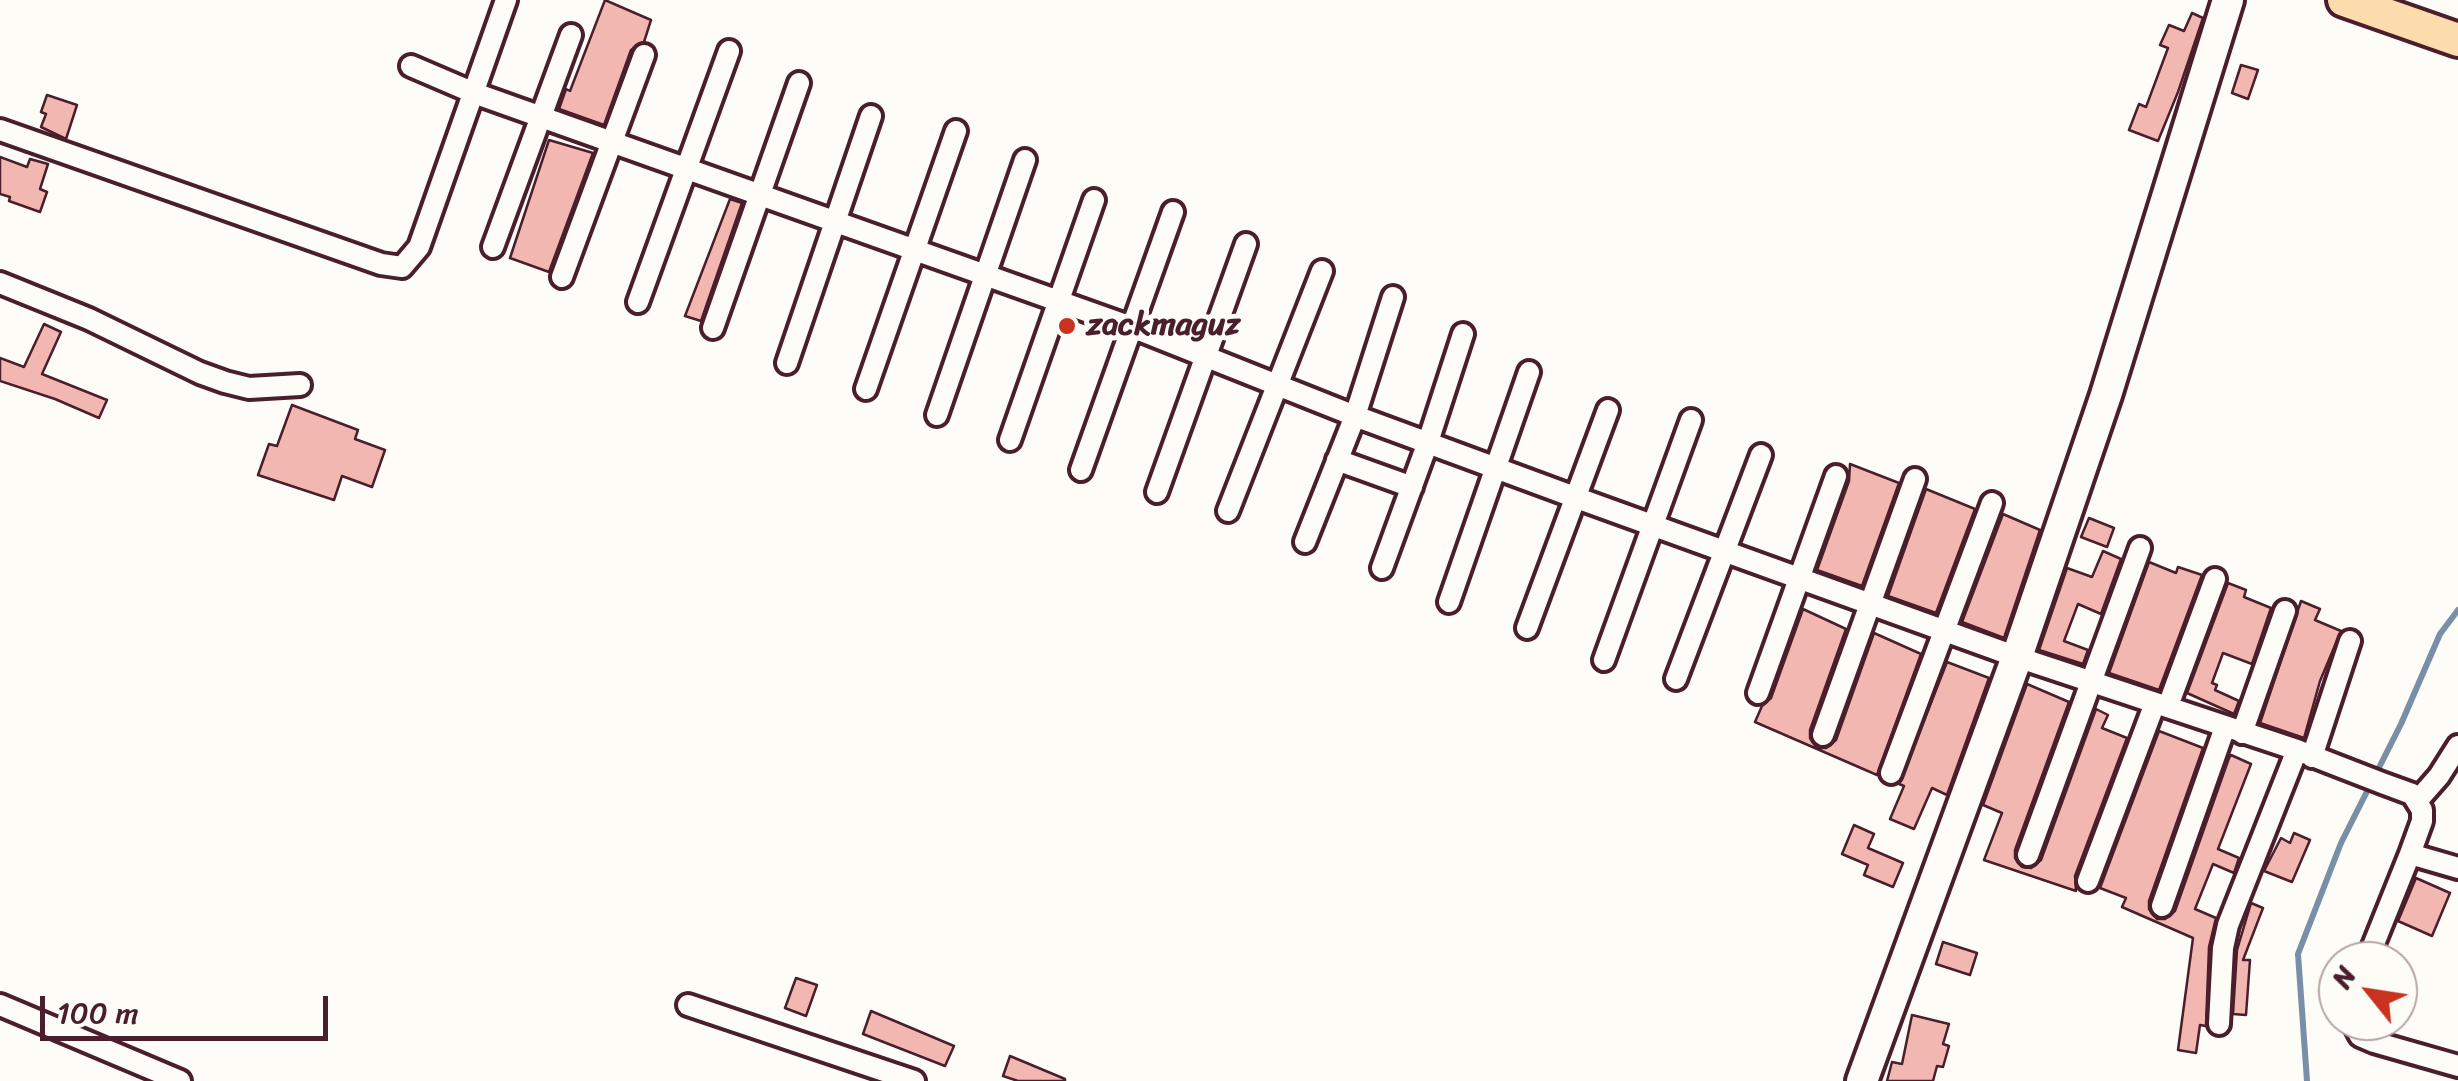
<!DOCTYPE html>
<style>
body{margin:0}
#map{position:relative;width:2458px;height:1081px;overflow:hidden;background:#fdfcf7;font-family:Sriracha,sans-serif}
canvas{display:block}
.north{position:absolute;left:2318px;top:941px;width:100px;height:100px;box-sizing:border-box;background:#fdfcf7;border:2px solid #b5a4a5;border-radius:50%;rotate:300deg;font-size:28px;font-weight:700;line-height:40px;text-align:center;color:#4a1f2b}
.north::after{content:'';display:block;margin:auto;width:35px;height:45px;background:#c8321e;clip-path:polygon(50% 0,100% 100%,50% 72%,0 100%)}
.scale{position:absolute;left:40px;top:996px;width:288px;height:45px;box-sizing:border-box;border:5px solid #4a1f2b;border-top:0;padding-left:12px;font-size:30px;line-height:35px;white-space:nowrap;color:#4a1f2b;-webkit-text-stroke:8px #fdfcf7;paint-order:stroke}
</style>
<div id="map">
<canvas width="2458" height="1081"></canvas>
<div class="north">N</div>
<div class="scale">100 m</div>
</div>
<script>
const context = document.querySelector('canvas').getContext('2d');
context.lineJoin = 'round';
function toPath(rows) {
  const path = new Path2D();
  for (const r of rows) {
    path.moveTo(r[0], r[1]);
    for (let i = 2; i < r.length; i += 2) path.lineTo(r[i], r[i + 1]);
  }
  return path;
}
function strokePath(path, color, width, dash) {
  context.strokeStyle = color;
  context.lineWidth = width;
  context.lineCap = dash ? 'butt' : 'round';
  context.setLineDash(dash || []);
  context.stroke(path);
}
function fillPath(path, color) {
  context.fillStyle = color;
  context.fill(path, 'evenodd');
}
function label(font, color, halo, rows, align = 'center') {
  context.font = font + ' Sriracha,sans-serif';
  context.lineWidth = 10;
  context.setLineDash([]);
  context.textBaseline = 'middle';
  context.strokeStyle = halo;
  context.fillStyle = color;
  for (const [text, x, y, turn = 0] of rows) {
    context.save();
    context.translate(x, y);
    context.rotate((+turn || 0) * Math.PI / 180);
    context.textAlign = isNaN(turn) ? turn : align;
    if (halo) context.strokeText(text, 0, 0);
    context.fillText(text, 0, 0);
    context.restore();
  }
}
strokePath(toPath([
 [2307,1081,2298,954,2341,843,2401,724,2440,634,2458,610]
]), '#798fa7', 6);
const building = toPath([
 [605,0,651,20,644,42,631,50,604,125,559,109,566,89,570,91,605,0],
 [2192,13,2203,18,2178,92,2158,141,2129,130,2139,104,2146,107,2168,48,2160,45,2169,25,2184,31,2192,13],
 [2241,65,2258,70,2248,99,2232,93,2241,65],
 [47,95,77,105,66,139,41,127,46,114,41,112,47,95],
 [549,140,593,153,549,272,510,258,549,140],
 [0,157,27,167,30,159,48,164,40,189,47,192,40,212,9,201,10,197,0,194,0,157],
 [730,199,742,203,701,321,685,316,730,199],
 [44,324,61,332,42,374,107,400,99,418,55,399,0,381,0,358,24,367,44,324],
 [292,405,358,430,355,439,385,450,372,487,342,476,334,500,258,475,269,444,277,446,292,405],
 [1850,464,1899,483,1862,586,1817,570,1849,481,1850,464],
 [1926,489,1975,509,1936,613,1888,596,1926,489],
 [2003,514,2040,530,2004,638,1962,622,2003,514],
 [2089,518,2114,528,2107,547,2081,537,2089,518],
 [2103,551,2121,559,2101,614,2078,604,2064,641,2088,650,2083,664,2039,650,2067,568,2092,577,2103,551],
 [2149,562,2176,573,2178,567,2202,575,2159,690,2109,673,2149,562],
 [2228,583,2246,590,2244,597,2271,608,2252,664,2223,653,2212,683,2217,685,2215,690,2239,701,2234,714,2187,693,2228,583],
 [2301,601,2320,609,2315,620,2341,631,2320,681,2304,738,2260,723,2301,601],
 [1803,609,1846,629,1810,730,1810,738,1817,748,1826,748,1836,740,1874,633,1921,654,1877,775,1755,722,1762,706,1771,698,1803,609],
 [1947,662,1989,678,1947,795,1932,788,1914,829,1890,819,1904,786,1899,784,1947,662],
 [2027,684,2069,702,2015,850,2015,858,2022,867,2031,868,2041,860,2096,709,2108,715,2102,728,2127,738,2075,876,2076,891,1984,860,2002,813,1983,805,2027,684],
 [2159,731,2203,748,2149,901,2149,909,2157,919,2165,919,2175,911,2229,758,2231,755,2251,764,2218,849,2239,858,2234,873,2213,864,2195,909,2216,918,2209,947,2206,1026,2200,1025,2196,1053,2178,1050,2193,938,2122,907,2126,898,2100,888,2159,731],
 [1854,825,1874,834,1868,848,1903,863,1893,887,1864,875,1868,865,1842,854,1854,825],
 [2294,833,2310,840,2292,882,2264,871,2281,838,2290,843,2294,833],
 [2416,878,2450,893,2432,936,2398,921,2416,878],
 [2251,903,2263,908,2243,960,2250,960,2246,1015,2233,1014,2237,950,2251,903],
 [1943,942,1977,953,1970,975,1936,964,1943,942],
 [796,978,817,985,806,1016,785,1008,796,978],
 [871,1011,954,1046,945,1066,863,1034,871,1011],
 [1912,1015,1949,1024,1943,1044,1949,1046,1943,1067,1937,1066,1933,1081,1887,1081,1892,1062,1902,1064,1912,1015],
 [1010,1056,1065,1079,1065,1081,1018,1081,1003,1076,1010,1056]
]);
fillPath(building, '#f3b7b2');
strokePath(building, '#4a1f2b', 2.5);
const street = toPath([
 [411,66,474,93,1134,328,1355,416,1577,498,2017,657,2297,750,2382,783,2412,794,2422,810,2422,821,2410,854,2458,868],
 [0,130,381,264,402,267,419,247,506,0],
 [493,247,571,35],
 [562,277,644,55],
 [0,283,89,319,200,373,225,382,249,388,300,385],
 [638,302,729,51],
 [713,328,799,83],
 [787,363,871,116],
 [866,389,956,131],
 [937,415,1025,160],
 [1010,440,1094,200],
 [1337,460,1412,487],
 [1081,470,1173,212],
 [1157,492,1246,244],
 [1228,511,1322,271],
 [1305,542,1355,416,1393,297],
 [1382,568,1428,442,1463,334],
 [1449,602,1529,372],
 [1527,628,1608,410],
 [1604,660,1691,420],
 [1676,679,1761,455],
 [1758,693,1836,476],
 [2168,706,2215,579],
 [2242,733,2285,611],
 [1823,735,1915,479],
 [2312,757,2350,641],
 [1891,773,1992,503],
 [2418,800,2439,776,2458,746],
 [2028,855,2140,548],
 [2088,881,2155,703],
 [2162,906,2225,727],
 [2367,961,2410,854],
 [0,1005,180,1081],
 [688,1005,914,1081],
 [2352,1021,2360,1036,2374,1042,2458,1066],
 [2219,1024,2223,948,2228,925,2297,750]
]);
const secondary = toPath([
 [1862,1081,2017,657,2106,395,2228,0]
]);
const primary = toPath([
 [2344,0,2458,40]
]);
strokePath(street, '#4a1f2b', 28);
strokePath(secondary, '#4a1f2b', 38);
strokePath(primary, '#4a1f2b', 40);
strokePath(street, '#fdfcf7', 20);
strokePath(secondary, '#fdfcf7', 30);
strokePath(primary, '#fcdcac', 32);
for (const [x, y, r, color] of [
 [1067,326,10,"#c8321e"]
]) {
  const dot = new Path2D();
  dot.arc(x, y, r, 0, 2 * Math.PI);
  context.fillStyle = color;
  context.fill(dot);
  strokePath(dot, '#fdfcf7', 4);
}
label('bold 32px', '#4a1f2b', '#fdfcf7', [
 ["zackmaguz",1087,326]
], 'left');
</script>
